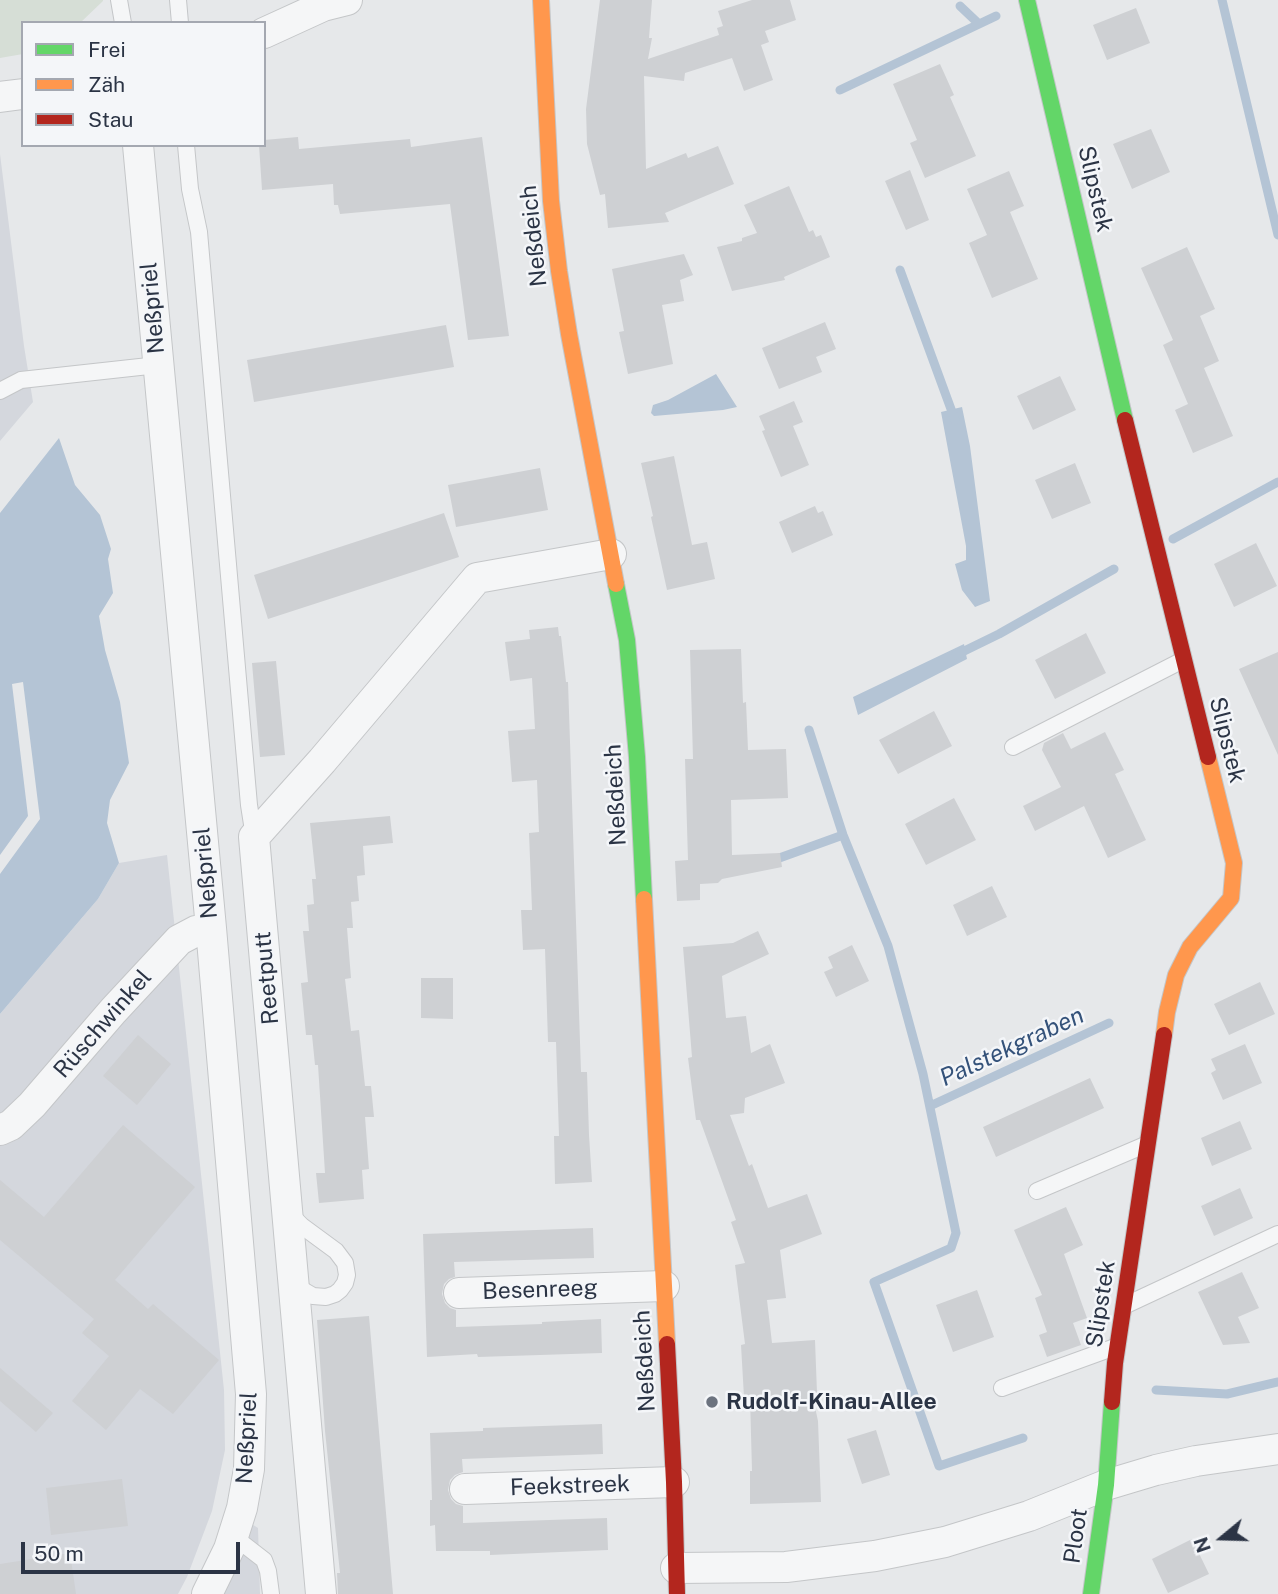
<!DOCTYPE html>
<meta charset="utf-8">
<style>
body{margin:0}
#map{position:relative;width:1278px;height:1594px;overflow:hidden;background:#e6e8ea;font-family:"Public Sans",sans-serif}
canvas{display:block}
.legend{position:absolute;left:21px;top:21px;width:245px;height:126px;box-sizing:border-box;background:#f4f6f9;border:2px solid #a4a8b1;margin:0;padding:9px 12px;list-style:none;font-size:21px;color:#2b3445}
.legend li{display:flex;align-items:center;gap:14px;height:35px}
.legend b{width:35px;border:2px solid #a4a8b1}
.north{position:absolute;left:1187px;top:1503px;width:70px;height:70px;-webkit-text-stroke:5px #f4f6f9;paint-order:stroke;rotate:251deg;font-size:19px;font-weight:700;line-height:28px;text-align:center;color:#2b3445}
.north::after{content:'';display:block;margin:auto;width:24px;height:32px;background:#2b3445;clip-path:polygon(50% 0,100% 100%,50% 72%,0 100%)}
.scale{position:absolute;left:21px;top:1542px;width:219px;height:32px;box-sizing:border-box;border:4px solid #2b3445;border-top:0;padding-left:9px;font-size:21px;line-height:24px;white-space:nowrap;color:#2b3445;-webkit-text-stroke:5px #f4f6f9;paint-order:stroke}
</style>
<div id="map">
<canvas width="1278" height="1594"></canvas>
<ul class="legend">
<li><b style="height:9px;background:#63d668"></b>Frei</li>
<li><b style="height:9px;background:#ff974d"></b>Zäh</li>
<li><b style="height:9px;background:#b3261e"></b>Stau</li>
</ul>
<div class="north">N</div>
<div class="scale">50 m</div>
</div>
<script>
const context = document.querySelector('canvas').getContext('2d');
context.lineJoin = 'round';
function fillPath(path, color) {
  context.fillStyle = color;
  context.fill(path, 'evenodd');
}
function toPath(rows) {
  const path = new Path2D();
  for (const r of rows) {
    path.moveTo(r[0], r[1]);
    for (let i = 2; i < r.length; i += 2) path.lineTo(r[i], r[i + 1]);
  }
  return path;
}
function strokePath(path, color, width, dash) {
  context.strokeStyle = color;
  context.lineWidth = width;
  context.lineCap = dash ? 'butt' : 'round';
  context.setLineDash(dash || []);
  context.stroke(path);
}
function label(font, color, halo, rows, align = 'center') {
  context.font = font + ' "Public Sans",sans-serif';
  context.lineWidth = 5;
  context.setLineDash([]);
  context.textBaseline = 'middle';
  context.strokeStyle = halo;
  context.fillStyle = color;
  for (const [text, x, y, turn = 0] of rows) {
    context.save();
    context.translate(x, y);
    context.rotate((+turn || 0) * Math.PI / 180);
    context.textAlign = isNaN(turn) ? turn : align;
    if (halo) context.strokeText(text, 0, 0);
    context.fillText(text, 0, 0);
    context.restore();
  }
}
fillPath(toPath([
 [0,154,24,346,33,402,0,441],
 [167,855,224,1390,225,1450,212,1511,187,1577,178,1594,0,1594,0,1014,98,899,119,863],
 [247,1521,258,1528,260,1594,213,1594]
]), '#d4d7dd');
fillPath(toPath([
 [0,0,103,0,103,1,80,23,23,23,23,54,0,58]
]), '#d6ded6');
fillPath(toPath([
 [716,374,737,407,723,410,654,416,651,413,653,405,668,400],
 [962,407,970,446,990,601,975,607,962,590,955,564,966,560,966,546,941,412],
 [59,438,75,485,100,515,111,549,108,559,113,593,99,616,105,650,120,702,129,763,110,800,107,823,119,863,98,899,0,1014,0,513],
 [964,644,967,659,858,715,853,697]
]), '#b4c4d5');
fillPath(toPath([
 [23,682,40,819,0,874,0,855,28,816,12,684]
]), '#e6e8ea');
strokePath(toPath([
 [1222,0,1278,235],
 [960,6,979,24],
 [840,90,996,16],
 [900,270,955,420],
 [1173,539,1278,482],
 [956,655,999,634,1114,569],
 [809,730,843,835,888,946,923,1074,956,1233,951,1248,874,1282,939,1466,1023,1438],
 [771,861,843,835],
 [930,1106,1109,1023],
 [1156,1390,1227,1394,1278,1382]
]), '#b4c4d5', 9);
fillPath(toPath([
 [600,0,652,0,649,38,652,38,648,59,719,35,717,28,723,26,718,11,752,0,790,0,796,20,765,31,769,42,761,45,773,80,744,91,732,58,685,73,684,81,644,76,646,169,686,153,688,158,718,146,734,184,665,213,669,222,608,228,605,194,600,195,587,144,586,109],
 [1136,8,1150,43,1107,60,1093,25],
 [940,64,954,95,950,97,976,156,925,178,910,143,917,140,893,84],
 [1151,129,1170,172,1132,189,1113,144],
 [298,137,299,149,410,139,411,147,482,137,509,336,468,340,450,204,340,214,338,205,334,205,333,184,262,190,259,145,264,145,264,140],
 [910,170,929,220,906,230,885,181],
 [1009,171,1024,206,1010,212,1038,279,992,298,969,243,987,235,967,189],
 [789,186,809,232,813,230,816,237,821,235,830,257,784,277,785,280,732,291,717,247,742,241,742,238,757,233,744,205],
 [1187,247,1215,309,1200,316,1219,361,1204,368,1233,436,1193,453,1175,410,1188,404,1163,345,1173,340,1141,268],
 [684,254,693,275,680,280,684,301,662,305,673,364,628,374,619,332,624,331,612,269],
 [825,322,836,349,816,357,822,372,779,389,762,348],
 [446,325,454,367,254,402,247,360],
 [1060,376,1076,410,1033,430,1017,396],
 [794,401,803,422,793,426,809,465,781,477,762,431,765,430,759,416],
 [674,456,692,545,707,542,715,579,667,590,651,517,653,516,641,463],
 [1075,463,1091,503,1052,519,1035,480],
 [540,468,548,510,456,527,448,485],
 [815,506,818,513,823,511,833,535,792,553,779,522],
 [444,513,459,557,268,619,254,575],
 [1256,543,1277,586,1234,607,1214,564],
 [558,627,559,636,561,636,566,682,568,682,581,1072,587,1072,589,1135,592,1182,555,1184,554,1136,559,1136,556,1042,548,1042,545,949,523,950,521,910,532,910,529,833,539,832,537,780,512,782,508,731,535,729,532,678,510,681,505,642,530,639,529,630],
 [1086,633,1106,673,1055,699,1035,660],
 [741,649,743,703,746,702,748,750,786,749,788,798,731,800,732,855,780,853,782,867,722,879,718,883,700,884,700,900,677,901,675,861,688,860,685,759,693,759,690,650],
 [1278,652,1278,755,1239,669],
 [276,661,285,755,260,757,252,663],
 [934,711,952,746,898,774,879,740],
 [1105,732,1124,770,1115,774,1146,840,1108,858,1084,806,1035,831,1023,806,1061,787,1042,750,1044,743,1063,733,1071,749],
 [954,798,976,840,926,865,905,824],
 [390,816,393,843,363,846,365,875,357,876,359,901,351,902,353,928,347,928,351,978,345,979,351,1031,359,1030,365,1086,371,1086,374,1117,365,1117,369,1169,362,1170,364,1199,319,1203,316,1173,325,1173,318,1065,315,1065,312,1035,306,1035,301,983,308,982,303,931,309,931,307,905,314,904,312,879,316,879,310,823],
 [992,886,1007,917,967,936,953,905],
 [758,931,769,954,722,976,726,1018,746,1016,751,1053,770,1044,785,1083,745,1098,744,1113,730,1115,749,1166,752,1164,768,1208,807,1194,822,1234,780,1250,786,1298,767,1300,772,1343,815,1340,817,1393,812,1393,818,1421,821,1502,750,1504,750,1471,752,1471,750,1397,744,1397,741,1345,745,1344,735,1265,745,1263,731,1222,736,1220,700,1120,696,1120,688,1058,692,1057,683,947,733,943],
 [852,945,869,981,836,997,824,972,833,968,828,957],
 [421,978,453,978,453,1019,421,1018],
 [1260,982,1275,1014,1229,1035,1214,1004],
 [138,1035,171,1064,137,1105,103,1076],
 [1245,1044,1262,1083,1223,1100,1211,1073,1216,1070,1211,1059],
 [1090,1078,1104,1108,996,1157,983,1127],
 [1240,1121,1252,1149,1212,1166,1201,1138],
 [123,1125,195,1187,115,1280,148,1309,153,1304,219,1360,173,1414,140,1389,106,1430,72,1401,109,1356,82,1333,94,1319,0,1240,0,1180,44,1217],
 [1240,1188,1253,1218,1214,1236,1201,1206],
 [1066,1207,1083,1245,1064,1254,1087,1318,1073,1323,1081,1345,1047,1357,1039,1335,1047,1332,1035,1298,1042,1295,1014,1230],
 [593,1228,594,1258,454,1262,455,1277,449,1279,444,1284,442,1294,445,1303,450,1308,456,1310,456,1327,542,1324,542,1322,601,1319,602,1353,478,1357,477,1354,427,1357,423,1234],
 [1242,1272,1259,1308,1238,1317,1250,1343,1223,1345,1198,1292],
 [977,1290,994,1337,953,1352,936,1305],
 [369,1316,393,1594,338,1594,337,1573,340,1573,325,1431,317,1320],
 [0,1368,53,1413,36,1432,0,1401],
 [602,1424,603,1454,462,1459,463,1472,455,1475,450,1480,448,1490,451,1499,456,1504,463,1506,463,1523,607,1518,608,1550,490,1555,490,1551,436,1551,435,1525,430,1526,430,1500,432,1500,430,1433,483,1431,483,1428],
 [876,1430,890,1475,862,1484,847,1439],
 [122,1479,128,1526,51,1535,46,1488],
 [1192,1539,1209,1574,1168,1593,1152,1559],
 [70,1553,76,1594,0,1594,0,1564]
]), '#ced0d3');
const lane = toPath([
 [119,0,123,23],
 [178,0,180,23],
 [186,145,190,189,199,232,249,805,254,837],
 [0,391,21,380,158,365],
 [1013,747,1183,660],
 [1037,1191,1145,1145],
 [289,1213,302,1226,336,1251,345,1263,347,1275,345,1283,340,1290,335,1294,326,1297,313,1296,294,1285],
 [1126,1305,1278,1234],
 [1002,1388,1115,1347],
 [233,1536,264,1560,268,1571,271,1594]
]);
const street = toPath([
 [264,33,323,6,347,0],
 [0,97,23,94],
 [138,145,211,928,251,1394,249,1469,242,1508,229,1549,207,1594],
 [0,1130,11,1125,32,1105,113,1011,179,940,196,931,211,928],
 [459,1293,664,1286],
 [465,1489,674,1482],
 [676,1568,786,1567,875,1556,945,1542,1029,1516,1106,1485,1156,1470,1196,1461,1278,1449],
 [321,1594,254,837,322,761,477,578,611,554]
]);
const fast = toPath([
 [1027,0,1125,420],
 [616,584,627,640,637,757,644,899],
 [1091,1594,1106,1485,1112,1402]
]);
const slow = toPath([
 [541,0,551,201,559,271,569,334,616,584],
 [644,899,667,1344],
 [1164,1035,1167,1012,1176,975,1190,947,1231,898,1234,863,1208,757]
]);
const jam = toPath([
 [1125,420,1208,757],
 [667,1344,674,1482,677,1594],
 [1112,1402,1115,1363,1164,1035]
]);
strokePath(lane, '#c4c6c8', 18);
strokePath(street, '#c4c6c8', 32);
strokePath(fast, '#c4c6c8', 18);
strokePath(slow, '#c4c6c8', 18);
strokePath(jam, '#c4c6c8', 18);
strokePath(lane, '#f5f6f7', 16);
strokePath(street, '#f5f6f7', 30);
strokePath(fast, '#63d668', 16);
strokePath(slow, '#ff974d', 16);
strokePath(jam, '#b3261e', 16);
for (const [x, y, r, color] of [
 [712,1402,7,"#6c737f"]
]) {
  const dot = new Path2D();
  dot.arc(x, y, r, 0, 2 * Math.PI);
  context.fillStyle = color;
  context.fill(dot);
  strokePath(dot, '#f4f6f9', 2.5);
}
label('23px', '#2b3445', '#f4f6f9', [
 ["Slipstek",1095,189,77],
 ["Neßdeich",534,236,-96],
 ["Neßpriel",153,308,-95],
 ["Slipstek",1227,740,76],
 ["Neßdeich",616,795,-93],
 ["Neßpriel",206,873,-95],
 ["Reetputt",267,978,-95],
 ["Rüschwinkel",103,1024,-49],
 ["Besenreeg",540,1290,-2],
 ["Slipstek",1101,1304,-81],
 ["Neßdeich",645,1361,-93],
 ["Neßpriel",247,1438,-87],
 ["Feekstreek",570,1486,-2],
 ["Ploot",1076,1536,-82]
]);
label('bold 23px', '#2b3445', '#f4f6f9', [
 ["Rudolf-Kinau-Allee",726,1402]
], 'left');
label('italic 24px', '#34527a', '#f4f6f9', [
 ["Palstekgraben",1012,1047,-25]
]);
</script>
